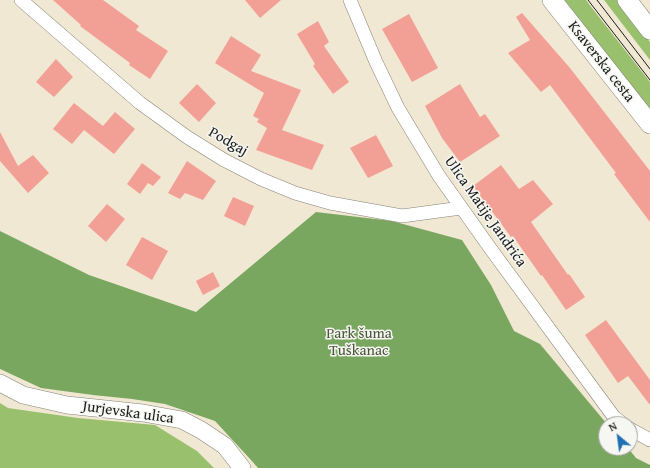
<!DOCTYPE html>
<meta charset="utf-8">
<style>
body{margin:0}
#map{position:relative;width:650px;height:468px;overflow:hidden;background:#f1e8d3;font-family:"Gentium Book Plus",serif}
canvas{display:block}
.north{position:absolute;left:598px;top:416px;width:40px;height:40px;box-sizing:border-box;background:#f6f6f2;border:1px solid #9f9f9c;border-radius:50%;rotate:331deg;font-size:11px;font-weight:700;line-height:16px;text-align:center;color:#1c1c1c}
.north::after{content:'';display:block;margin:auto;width:14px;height:18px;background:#1f6fb2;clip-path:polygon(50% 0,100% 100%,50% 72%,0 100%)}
</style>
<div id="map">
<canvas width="650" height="468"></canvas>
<div class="north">N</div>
</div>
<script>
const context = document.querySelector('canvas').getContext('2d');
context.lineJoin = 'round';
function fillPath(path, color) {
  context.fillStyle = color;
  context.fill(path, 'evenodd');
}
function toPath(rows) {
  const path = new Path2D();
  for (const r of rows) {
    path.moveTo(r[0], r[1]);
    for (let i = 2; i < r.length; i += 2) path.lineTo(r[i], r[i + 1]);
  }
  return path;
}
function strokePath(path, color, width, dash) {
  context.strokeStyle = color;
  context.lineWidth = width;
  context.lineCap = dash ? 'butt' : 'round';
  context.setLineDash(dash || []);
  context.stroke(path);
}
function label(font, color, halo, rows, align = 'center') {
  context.font = font + ' "Gentium Book Plus",serif';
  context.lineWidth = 3;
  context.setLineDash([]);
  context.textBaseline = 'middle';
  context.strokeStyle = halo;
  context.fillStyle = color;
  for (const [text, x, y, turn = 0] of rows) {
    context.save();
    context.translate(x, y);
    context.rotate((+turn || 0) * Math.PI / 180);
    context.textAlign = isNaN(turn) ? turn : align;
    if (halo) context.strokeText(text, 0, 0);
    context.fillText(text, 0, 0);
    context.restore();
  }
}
fillPath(toPath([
 [564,0,586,0,592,8,650,82,650,110],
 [604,0,617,0,650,42,650,60],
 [0,403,8,408,78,418,155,425,197,451,214,468,0,468]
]), '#99c16d');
fillPath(toPath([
 [316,212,392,221,462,240,491,285,514,331,540,344,607,424,606,424,606,448,628,448,636,458,650,465,650,468,258,468,251,460,215,421,165,404,132,399,93,395,41,388,0,369,0,231,89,275,196,312]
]), '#7aa760');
fillPath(toPath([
 [53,0,103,0,139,26,136,30,168,51,150,79,129,65,130,63,80,26,81,25],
 [245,0,281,0,260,18],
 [522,13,570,68,650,171,650,222,614,174,616,173,550,85,541,92,508,53,530,40,516,17],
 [409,14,438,68,412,82,382,29],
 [318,21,329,42,324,46,349,82,333,94,313,66,315,64,297,34],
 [231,36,261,55,251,71,301,90,282,130,324,145,312,170,256,150,267,128,257,122,259,119,253,116,264,93,215,63],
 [56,59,73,77,54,97,36,82],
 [197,84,216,103,199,122,179,103],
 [460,84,480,117,485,114,500,136,460,162,442,138,425,106],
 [74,103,103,126,115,112,135,129,114,154,84,130,72,144,53,129],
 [0,132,18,166,33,155,49,173,28,193,0,161],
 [376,135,393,166,368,178,350,148],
 [187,161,216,181,203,200,185,193,180,199,168,193],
 [142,163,161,177,153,186,148,183,140,194,127,184],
 [501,165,519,189,533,180,553,204,531,222,568,275,569,274,585,297,566,310,542,275,541,276,513,236,511,237,473,186],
 [233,197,254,206,245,226,224,216],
 [107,204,125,219,106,242,88,226],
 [142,237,168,251,152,280,126,265],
 [213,272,220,286,203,295,196,281],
 [606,320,650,380,650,405,628,376,618,383,585,335]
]), '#f29f96');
const minor = toPath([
 [21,0,140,103,187,137,224,160,261,179,295,193,330,203,402,216,461,208],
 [350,0,376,62,398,108,439,176,490,248,614,417,623,424],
 [630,429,650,440]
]);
const tertiary = toPath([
 [0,383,23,395,67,405,143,413,182,420,201,430,225,446,242,468]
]);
const secondary = toPath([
 [552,0,650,124],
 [627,0,650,30]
]);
strokePath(minor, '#868278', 14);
strokePath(tertiary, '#868278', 18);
strokePath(secondary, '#868278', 20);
strokePath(minor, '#fff', 13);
strokePath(tertiary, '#fff', 17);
strokePath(secondary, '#fff', 19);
strokePath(toPath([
 [588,0,650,80],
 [597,0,650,69]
]), '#1c1c1c', 1);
label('15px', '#1c1c1c', '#f6f6f2', [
 ["Ksaverska cesta",601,62,52],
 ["Podgaj",228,142,30],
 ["Ulica Matije Jandrića",485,212,55],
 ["Jurjevska ulica",128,413,8]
]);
label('15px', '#485638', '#f6f6f2', [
 ["Park šuma",359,334],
 ["Tuškanac",359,351]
]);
</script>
